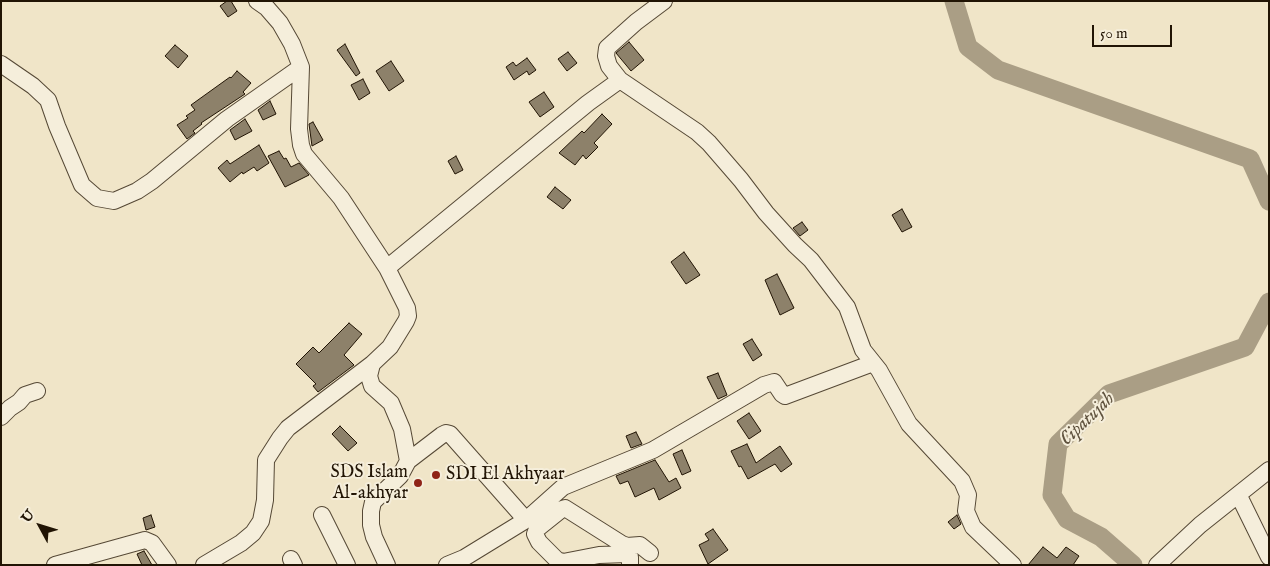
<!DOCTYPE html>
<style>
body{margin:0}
#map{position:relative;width:1270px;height:566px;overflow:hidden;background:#f0e5c8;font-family:"IM FELL English",serif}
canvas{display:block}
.frame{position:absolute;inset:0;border:2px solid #211404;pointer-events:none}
.north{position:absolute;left:15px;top:501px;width:50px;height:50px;-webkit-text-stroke:4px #f5eedb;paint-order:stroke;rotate:309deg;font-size:14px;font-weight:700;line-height:20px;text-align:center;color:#211404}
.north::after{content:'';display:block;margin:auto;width:18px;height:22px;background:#211404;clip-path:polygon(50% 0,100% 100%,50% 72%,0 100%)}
.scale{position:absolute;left:1092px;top:25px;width:80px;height:22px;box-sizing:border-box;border:2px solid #211404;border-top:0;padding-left:6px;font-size:15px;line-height:18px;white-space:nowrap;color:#211404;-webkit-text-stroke:4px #f5eedb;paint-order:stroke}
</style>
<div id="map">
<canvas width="1270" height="566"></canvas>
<div class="frame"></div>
<div class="north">U</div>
<div class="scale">50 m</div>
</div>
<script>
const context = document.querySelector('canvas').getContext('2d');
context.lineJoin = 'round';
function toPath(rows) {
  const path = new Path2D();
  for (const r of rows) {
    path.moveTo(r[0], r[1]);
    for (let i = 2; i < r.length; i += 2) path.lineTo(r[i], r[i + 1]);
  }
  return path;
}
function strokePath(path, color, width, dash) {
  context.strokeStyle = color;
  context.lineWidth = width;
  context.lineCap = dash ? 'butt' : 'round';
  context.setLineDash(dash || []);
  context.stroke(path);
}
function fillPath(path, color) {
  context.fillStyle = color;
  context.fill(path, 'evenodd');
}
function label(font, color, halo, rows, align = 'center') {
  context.font = font + ' "IM FELL English",serif';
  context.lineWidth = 4;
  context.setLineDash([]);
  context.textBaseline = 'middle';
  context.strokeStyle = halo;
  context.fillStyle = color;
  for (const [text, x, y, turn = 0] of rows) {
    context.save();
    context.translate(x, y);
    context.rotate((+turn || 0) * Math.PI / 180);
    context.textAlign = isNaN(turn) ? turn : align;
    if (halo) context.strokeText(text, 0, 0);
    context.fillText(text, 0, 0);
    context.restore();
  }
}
strokePath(toPath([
 [954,1,968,47,998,70,1250,159,1269,201],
 [1133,565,1101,537,1067,519,1052,495,1058,444,1109,394,1245,347,1269,302]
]), '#aa9e85', 19);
const building = toPath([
 [227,1,231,1,237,11,228,17,220,6,227,1],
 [629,42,644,60,631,71,616,53,629,42],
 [345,44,360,73,356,76,337,50,345,44],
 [175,45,188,56,178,68,165,56,175,45],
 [568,52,577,63,567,71,558,59,568,52],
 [527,58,536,70,529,75,527,71,514,80,506,67,513,62,516,66,527,58],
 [391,61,404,81,389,91,376,71,391,61],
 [237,71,251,83,243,92,245,94,201,123,202,124,193,131,195,133,187,139,177,125,188,118,186,116,195,110,191,105,230,77,231,78,237,71],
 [363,79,370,93,359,100,351,85,363,79],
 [544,92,554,107,540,117,529,102,544,92],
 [270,101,276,114,263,120,258,110,270,101],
 [602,114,612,124,594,143,598,147,586,159,583,155,575,165,559,153,582,131,584,133,602,114],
 [245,119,252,131,235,140,230,130,245,119],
 [313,122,323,140,312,146,309,124,313,122],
 [259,145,269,163,257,171,254,167,243,174,242,172,230,182,218,168,227,160,230,164,259,145],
 [279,151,284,159,286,158,291,167,299,163,309,175,285,187,268,156,279,151],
 [456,156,463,170,455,174,448,161,456,156],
 [555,187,571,200,563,209,547,197,555,187],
 [902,209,912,227,902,232,892,215,902,209],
 [802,222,808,230,800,236,793,228,802,222],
 [684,252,700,275,686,284,671,262,684,252],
 [777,274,794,308,780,315,765,280,777,274],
 [349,323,362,334,344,355,354,365,318,392,313,386,316,384,296,364,313,347,319,353,349,323],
 [752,339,762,355,753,361,743,344,752,339],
 [718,373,727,395,718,399,707,377,718,373],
 [749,413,761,431,749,439,737,421,749,413],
 [340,426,357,443,348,451,332,434,340,426],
 [636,432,642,444,631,448,626,436,636,432],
 [747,444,756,463,780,446,792,464,781,472,775,464,748,479,741,466,739,467,731,451,747,444],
 [682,450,691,471,682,475,673,454,682,450],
 [655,460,669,482,676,478,681,488,659,500,654,488,635,497,628,481,620,484,616,476,655,460],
 [151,515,155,527,146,530,143,518,151,515],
 [957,515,961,524,954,529,948,522,957,515],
 [713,529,728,550,708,564,699,545,709,540,705,534,713,529],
 [1043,547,1057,558,1066,547,1079,556,1073,565,1028,565,1043,547],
 [144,551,152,565,142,565,137,554,144,551]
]);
fillPath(building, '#8d816a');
strokePath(building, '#211404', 1);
const minor = toPath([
 [257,1,267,8,280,23,292,44,301,67,299,129,301,145,304,154,341,198,387,268,407,308,408,316,406,321,390,347,372,364,369,376,372,386,391,403,402,429,408,461,400,476,373,502,371,511,371,525,374,537,387,565],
 [1,64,33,86,48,100,57,126,82,185,97,198,114,201,137,191,152,181,227,119,301,67],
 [620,80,697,132,709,143,741,180,766,213,795,245,811,260,847,307,863,350,879,370,909,424,962,481,968,495,966,511,973,527,1013,565],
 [387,268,588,103,620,80,609,66,606,56,607,48,636,22,664,1],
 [1,417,10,408,19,402,25,395,37,391],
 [408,461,442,435,446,433,450,434,526,520],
 [1239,496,1269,557],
 [322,515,347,565],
 [291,559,294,565],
 [55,565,145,540,152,543,168,565],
 [204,565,241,543,253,533,261,521,265,500,266,460,280,438,288,428,372,364],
 [447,565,464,558,526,520,563,487,653,450,764,385,774,382,782,394,785,396,873,363],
 [630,565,630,557,627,554,599,555,563,562,557,560,539,542,535,534,537,529,562,509,565,508,622,544,627,546,640,545,650,553],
 [1157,565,1200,525,1269,470]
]);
strokePath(minor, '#554835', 18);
strokePath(minor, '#f5eedb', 16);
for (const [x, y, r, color] of [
 [436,475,5,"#8f2418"],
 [418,483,5,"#8f2418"]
]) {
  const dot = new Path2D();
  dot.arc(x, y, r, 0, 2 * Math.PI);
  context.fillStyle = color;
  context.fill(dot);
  strokePath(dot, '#f5eedb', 2);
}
label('18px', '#211404', '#f5eedb', [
 ["SDS Islam",408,473],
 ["Al-akhyar",408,494],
 ["SDI El Akhyaar",446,475,"left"]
], 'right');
label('italic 19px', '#5f523e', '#f5eedb', [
 ["Cipatujah",1088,420,-44]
]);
</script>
